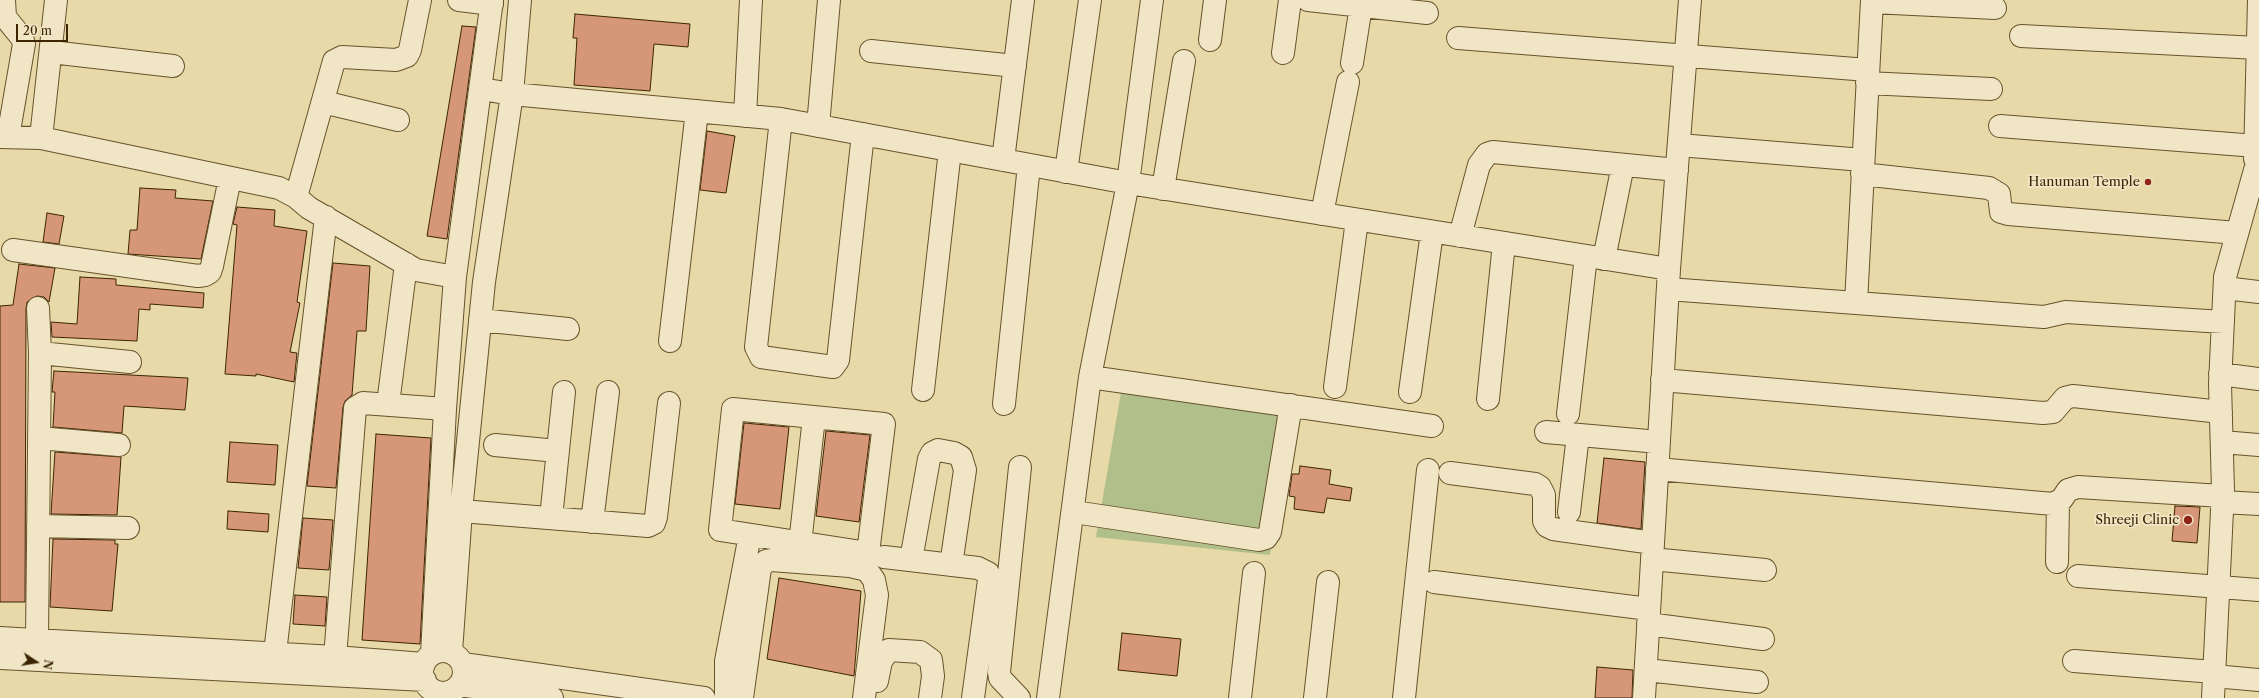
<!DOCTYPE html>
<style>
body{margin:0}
#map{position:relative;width:2259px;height:698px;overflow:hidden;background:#e8d9a8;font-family:"Libre Caslon Text",serif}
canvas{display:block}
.north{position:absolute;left:16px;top:642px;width:40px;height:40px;-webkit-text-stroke:3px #f0e6c6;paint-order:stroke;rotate:102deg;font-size:11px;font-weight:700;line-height:16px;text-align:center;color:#3d2502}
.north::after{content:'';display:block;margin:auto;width:14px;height:18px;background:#3d2502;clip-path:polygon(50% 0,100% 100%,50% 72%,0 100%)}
.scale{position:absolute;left:16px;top:24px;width:52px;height:18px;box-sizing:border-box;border:2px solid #3d2502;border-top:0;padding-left:5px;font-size:12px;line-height:14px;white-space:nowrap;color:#3d2502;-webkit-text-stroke:3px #f0e6c6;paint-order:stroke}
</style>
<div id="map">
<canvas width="2259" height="698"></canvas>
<div class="north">N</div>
<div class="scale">20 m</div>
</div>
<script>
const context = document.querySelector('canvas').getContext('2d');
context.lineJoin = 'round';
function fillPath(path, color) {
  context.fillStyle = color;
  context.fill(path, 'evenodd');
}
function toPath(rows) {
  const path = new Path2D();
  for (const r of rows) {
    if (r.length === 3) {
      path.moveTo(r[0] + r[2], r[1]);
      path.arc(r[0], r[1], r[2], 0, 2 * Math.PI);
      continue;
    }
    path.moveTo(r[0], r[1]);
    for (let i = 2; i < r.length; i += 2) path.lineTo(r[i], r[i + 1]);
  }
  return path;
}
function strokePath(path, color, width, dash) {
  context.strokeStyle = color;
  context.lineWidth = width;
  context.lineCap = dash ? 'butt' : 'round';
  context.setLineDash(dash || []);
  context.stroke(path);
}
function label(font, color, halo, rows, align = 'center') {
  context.font = font + ' "Libre Caslon Text",serif';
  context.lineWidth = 3.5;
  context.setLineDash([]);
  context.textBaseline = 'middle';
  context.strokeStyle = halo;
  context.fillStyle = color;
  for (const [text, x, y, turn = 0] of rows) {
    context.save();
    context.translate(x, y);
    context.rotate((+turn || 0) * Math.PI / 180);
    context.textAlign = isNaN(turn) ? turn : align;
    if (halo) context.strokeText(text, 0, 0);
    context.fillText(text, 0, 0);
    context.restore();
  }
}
fillPath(toPath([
 [1124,375,1290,396,1270,555,1096,537]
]), '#b1c08b');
const building = toPath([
 [575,14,690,24,688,47,654,44,650,91,574,85,577,38,573,38,575,14],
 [462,26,476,27,447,239,427,236,462,26],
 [707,131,735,136,726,193,700,190,707,131],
 [140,188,176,190,175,198,213,201,201,259,128,254,130,230,137,230,140,188],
 [237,207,275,210,274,226,307,231,297,302,300,303,290,352,297,353,294,382,256,374,256,376,225,374,237,225,233,224,237,207],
 [47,213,64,216,59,244,43,242,47,213],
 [333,263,370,266,366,331,357,331,352,395,345,401,343,407,336,488,307,486,333,263],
 [19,264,55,268,49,302,44,297,37,296,27,302,26,309,25,602,0,602,0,306,13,305,19,264],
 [80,277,116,279,116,285,204,293,203,308,150,304,150,310,139,309,137,341,52,337,51,322,77,324,80,277],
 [54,371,188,378,185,410,124,406,122,433,53,427,55,392,52,392,54,371],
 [744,423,789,427,780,509,735,504,744,423],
 [826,431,870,435,859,522,816,516,826,431],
 [376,434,431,438,420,644,362,640,376,434],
 [230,442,278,445,275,485,227,482,230,442],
 [55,452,121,457,117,515,51,514,55,452],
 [1604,458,1645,462,1641,529,1597,523,1604,458],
 [1300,466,1331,470,1329,484,1352,488,1350,501,1327,498,1324,513,1294,509,1295,497,1289,496,1292,474,1299,474,1300,466],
 [2175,506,2200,507,2197,543,2172,541,2175,506],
 [228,511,269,514,268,532,227,529,228,511],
 [303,518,333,520,329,570,298,568,303,518],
 [53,539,115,540,115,544,118,544,112,611,50,607,53,539],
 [779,578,861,591,854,676,767,659,779,578],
 [295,595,327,597,325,626,293,624,295,595],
 [1122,633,1181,639,1177,676,1118,670,1122,633],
 [1597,667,1633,670,1632,698,1595,698,1597,667]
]);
fillPath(building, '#d69678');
strokePath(building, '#3d2502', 1);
const minor = toPath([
 [4,0,5,17,22,38,24,44,8,137],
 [459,0,492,4],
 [1308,0,1427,13],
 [1872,2,1995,8],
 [2021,36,2258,48],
 [1458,38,1868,70],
 [1210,40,1215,0],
 [871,51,1015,66],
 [51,52,173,66],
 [1283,53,1290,0],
 [1352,63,1361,6],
 [1867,83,1991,89],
 [481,89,512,94,781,119,1128,183,1669,269],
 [323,102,398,120],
 [745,116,751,0],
 [781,119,756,347,761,357,833,367,838,360,863,134],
 [818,126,829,0],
 [2000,126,2256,146],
 [0,137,41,138,279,188,296,197,309,208,416,270,455,277],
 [41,138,56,0],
 [1679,145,1863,160],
 [2255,159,2259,0],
 [1003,160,1023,0],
 [1066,172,1090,0],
 [1862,174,1989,188,1999,194,2001,212,2008,214,2237,233],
 [1163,189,1184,61],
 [296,197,334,61,342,57,396,60,407,56,410,50,420,0],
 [1322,214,1348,82],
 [1460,236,1479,165,1487,154,1493,152,1677,170],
 [13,250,198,276,205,275,210,272,212,266,230,178],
 [1604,259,1623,165],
 [2225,288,2259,292],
 [1668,289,2044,317,2066,312,2223,322],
 [1856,303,1872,0],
 [480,320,568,329],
 [670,341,697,111],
 [40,353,130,362],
 [2220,374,2259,379],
 [1090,377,1432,426],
 [1662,380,2043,413,2053,412,2065,398,2073,396,2221,412],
 [1335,387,1357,220],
 [923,390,950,150],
 [1410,392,1432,232],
 [1488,399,1504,243],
 [388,404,406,264],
 [1004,404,1029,165],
 [733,409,884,424,868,553,720,530,733,409],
 [1568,414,1586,256],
 [1546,432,1659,442],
 [39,438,119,445],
 [2222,442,2259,445],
 [495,445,557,451],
 [1657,469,2053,504,2062,499,2068,490,2078,487,2222,496],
 [1450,473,1535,484,1540,487,1544,495,1544,521,1547,526,1553,529,1653,543],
 [2222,502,2259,504],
 [461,511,648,526,654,523,656,517,669,403],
 [1074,512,1259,540,1266,538,1270,532,1291,405],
 [1569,512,1578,435],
 [551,518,564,392],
 [592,522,608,392],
 [38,526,128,528],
 [800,544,814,417],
 [884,557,978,568,988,573,989,580,973,698],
 [1652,559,1765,570],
 [911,560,929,459,932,453,938,450,954,453,961,457,965,470,951,565],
 [2057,562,2058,502],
 [2078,576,2259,590],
 [1434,582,1649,609],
 [1648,624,1763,639],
 [0,638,335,657,424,664],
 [37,639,40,353,38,308],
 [443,672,21],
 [451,652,461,511,484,282,512,94,520,0],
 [275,653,326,217],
 [432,654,445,409,455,277,492,0],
 [335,657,355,408,363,403,445,409],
 [0,658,425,680],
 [2074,661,2214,672],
 [463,664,704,698],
 [1646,670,1757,682],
 [2214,676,2259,680],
 [877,681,881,661,889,650,920,652,931,660,933,676,930,698],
 [459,685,552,698],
 [726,698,726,661,750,535],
 [742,698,760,568,766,561,771,560,850,566,867,570,874,580,877,595,864,698],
 [1019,698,1000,678,999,672,1020,467],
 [1048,698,1090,377,1128,183,1152,0],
 [1240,698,1254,573],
 [1315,698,1328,582],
 [1404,698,1428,470],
 [1644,698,1669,269,1690,0],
 [2213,698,2223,490,2220,384,2225,277,2255,170]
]);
strokePath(minor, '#68522c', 24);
strokePath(minor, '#f0e6c6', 22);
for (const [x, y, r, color] of [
 [2148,182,4,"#8f2418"],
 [2188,520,5,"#8f2418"]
]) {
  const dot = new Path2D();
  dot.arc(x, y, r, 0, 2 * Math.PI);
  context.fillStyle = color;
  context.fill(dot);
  strokePath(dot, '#f0e6c6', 1.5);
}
label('13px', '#3d2502', '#f0e6c6', [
 ["Hanuman Temple",2140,182],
 ["Shreeji Clinic",2179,520]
], 'right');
</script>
